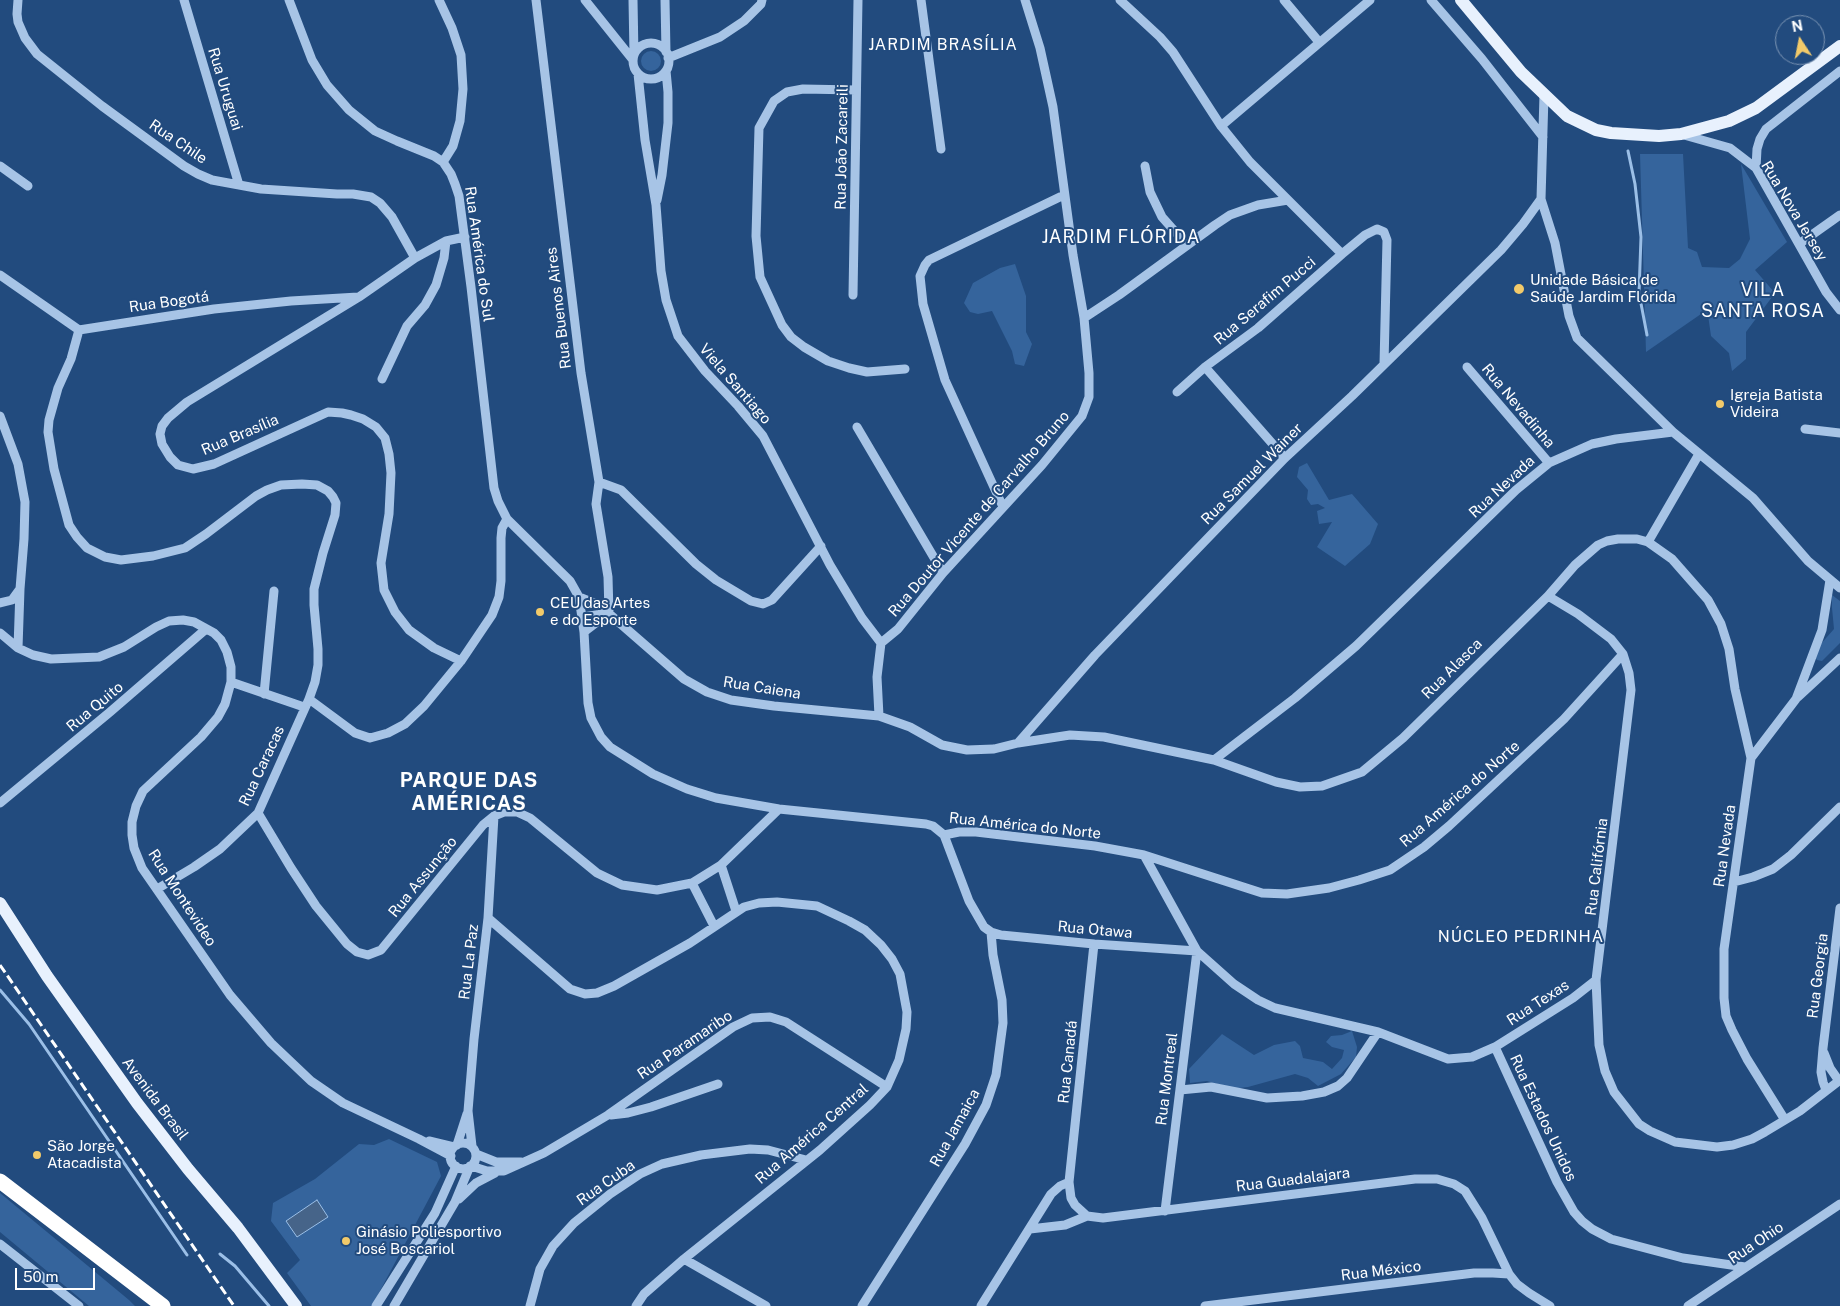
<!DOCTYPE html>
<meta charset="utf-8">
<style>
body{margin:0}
#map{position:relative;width:1840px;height:1306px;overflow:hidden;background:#224b7e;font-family:"Public Sans",sans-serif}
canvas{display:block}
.north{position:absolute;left:1775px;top:15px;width:50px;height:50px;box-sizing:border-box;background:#224b7e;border:1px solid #7a93b2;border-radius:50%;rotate:349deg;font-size:14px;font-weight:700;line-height:20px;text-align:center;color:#fff}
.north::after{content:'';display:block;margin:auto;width:18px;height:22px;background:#f2ca6a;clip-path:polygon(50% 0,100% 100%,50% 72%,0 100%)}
.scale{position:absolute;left:15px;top:1268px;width:80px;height:22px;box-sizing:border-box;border:2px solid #fff;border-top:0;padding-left:6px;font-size:15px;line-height:18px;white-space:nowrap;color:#fff;-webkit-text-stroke:4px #224b7e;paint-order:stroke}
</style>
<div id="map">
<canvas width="1840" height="1306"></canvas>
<div class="north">N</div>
<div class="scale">50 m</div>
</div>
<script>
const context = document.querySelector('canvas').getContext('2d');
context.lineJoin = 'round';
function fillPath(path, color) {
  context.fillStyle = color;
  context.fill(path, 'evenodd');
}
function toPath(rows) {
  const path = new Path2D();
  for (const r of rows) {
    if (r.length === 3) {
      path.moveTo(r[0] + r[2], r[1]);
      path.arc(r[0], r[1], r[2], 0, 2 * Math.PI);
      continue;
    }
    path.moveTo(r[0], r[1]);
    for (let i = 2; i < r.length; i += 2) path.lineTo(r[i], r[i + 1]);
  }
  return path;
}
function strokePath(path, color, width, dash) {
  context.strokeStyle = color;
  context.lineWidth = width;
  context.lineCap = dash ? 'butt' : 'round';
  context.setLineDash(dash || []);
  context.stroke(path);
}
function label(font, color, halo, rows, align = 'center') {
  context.font = font + ' "Public Sans",sans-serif';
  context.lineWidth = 4;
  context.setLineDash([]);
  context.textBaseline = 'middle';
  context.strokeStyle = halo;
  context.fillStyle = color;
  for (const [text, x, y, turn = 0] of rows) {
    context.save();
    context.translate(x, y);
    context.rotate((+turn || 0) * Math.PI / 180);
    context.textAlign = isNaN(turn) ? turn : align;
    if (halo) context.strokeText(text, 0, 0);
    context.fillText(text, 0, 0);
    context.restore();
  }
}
fillPath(toPath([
 [651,61,10],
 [1640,154,1683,154,1688,248,1697,252,1702,267,1729,268,1740,259,1750,239,1741,164,1787,242,1755,270,1775,293,1746,332,1746,359,1732,371,1729,353,1711,336,1708,315,1701,314,1646,352],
 [1015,264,1026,296,1026,332,1032,344,1024,366,1015,364,1012,351,992,311,978,314,970,312,964,303,973,283,1000,268],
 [1307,463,1329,500,1352,494,1378,524,1370,544,1345,566,1317,547,1332,522,1319,524,1317,511,1325,508,1318,504,1311,505,1307,499,1308,490,1297,477,1299,467],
 [1832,595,1840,601,1840,643,1822,661,1817,660,1814,656,1819,646,1834,629,1832,608],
 [1352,1031,1357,1047,1356,1057,1341,1074,1318,1086,1308,1078,1295,1074,1248,1087,1231,1089,1207,1081,1190,1083,1189,1069,1222,1034,1254,1055,1274,1045,1295,1041,1300,1046,1303,1058,1323,1062,1332,1069,1342,1058,1344,1050,1332,1047,1326,1042,1331,1036,1342,1035],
 [389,1139,437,1162,441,1176,372,1306,311,1306,287,1273,300,1260,271,1221,273,1203,315,1179,359,1144,374,1145],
 [0,1193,129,1300,135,1306,89,1306,0,1232]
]), '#35649c');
const water = toPath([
 [317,1200,328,1217,297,1237,286,1221,317,1200]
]);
fillPath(water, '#466489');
strokePath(water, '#9bbfe7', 1);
strokePath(toPath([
 [1628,151,1635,184,1641,237,1639,293,1647,335],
 [0,990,29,1024,187,1255],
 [220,1254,235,1266,269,1306]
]), '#9bbfe7', 3);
strokePath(toPath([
 [18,0,17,14,18,22,25,38,37,54,102,106,184,166,198,174,212,180,261,189,337,194,353,194,371,197,380,203,392,217,415,258],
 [184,0,239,185],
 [289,0,312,60,327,85,349,110,375,131,397,141,434,156,443,162,451,174,455,184,459,196,471,287,494,488,498,501,507,519,570,581,579,597,584,632,588,703,591,718,601,737,610,747,653,774,687,789,716,798,779,809,926,824,933,826,944,835,969,901,984,927,991,932,1001,935,1094,944,1197,951,1165,1211],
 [439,0,452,28,461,55,463,89,460,121,453,146,443,162],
 [536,0,581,373,599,482,596,504,608,577,609,613],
 [585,0,633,60],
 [633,0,634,55],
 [665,0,666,52],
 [921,0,941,149],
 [1120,0,1160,37,1173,52,1221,126,1250,162,1342,254],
 [1284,0,1319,42],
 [1431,0,1482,59,1543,137],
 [651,61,18],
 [668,58,720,37,744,21,761,4,762,0],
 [638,74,645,140,656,205,661,271,666,300,678,336,705,371,738,406,763,436,830,565,862,618,881,643],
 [856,90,803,89,787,92,774,101,759,128,756,236,760,277,782,325,791,337,804,347,828,361,849,368,867,372,905,369],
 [1221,126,1370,0],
 [1684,135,1730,148,1756,168,1826,292,1840,310],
 [0,166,28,186],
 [1145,166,1150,192,1162,217,1187,245],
 [1756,168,1757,149,1760,139,1766,129,1840,71],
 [1541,199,1555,243,1569,316,1577,338,1673,432,1753,498,1808,561,1840,588],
 [657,200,662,175,668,123,668,92,666,71],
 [1799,244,1840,215],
 [0,275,79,330,214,309,291,301,358,297],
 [853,295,858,0],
 [1084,318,1119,295,1215,225,1230,215,1258,205,1288,200],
 [79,330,71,359,58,388,49,420,48,432,54,469,69,525,77,537,87,548,105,557,121,560,153,556,185,548,206,534,256,496,267,490,281,485,302,484,317,485,328,491,333,497,336,503,335,515,323,553,314,589,314,605,318,649,318,665,315,682,309,699,258,813,220,849,194,867,157,889],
 [1467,367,1549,463],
 [382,379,407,326,425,305,436,285,444,258,446,241],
 [1177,392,1205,367],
 [0,416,18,464,25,502,24,539,20,589,18,648],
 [857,427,943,573],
 [1805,429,1840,433],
 [1285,458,1205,367,1258,328,1342,254,1365,235,1377,229,1384,232,1387,240,1384,364],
 [599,482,621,490,696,564,716,580,751,601,763,604,772,600,821,546],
 [1003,507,945,380,923,304,920,276,925,265,929,260,1064,195],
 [1648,542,1699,454],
 [1548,596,1578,614,1611,639,1623,654,1629,673,1631,690,1596,980,1599,1045,1605,1071,1614,1092,1639,1124,1650,1131,1675,1142,1717,1147,1733,1145,1752,1139,1765,1132,1800,1111,1840,1080],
 [579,597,599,605,684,679,707,692,731,700,774,706,879,716,910,727,942,745,967,750,994,749,1018,743,1070,735,1104,737,1214,760,1276,782,1300,787,1322,786,1362,772,1403,738,1548,596,1575,565,1598,545,1607,541,1618,539,1637,539,1648,542,1672,559,1708,600,1721,624,1729,649,1735,689,1751,758],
 [0,603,12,600,20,589],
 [583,617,609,613],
 [584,632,609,613],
 [0,633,18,648,33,655,51,659,99,657,124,647,156,627,169,621,183,620,194,622,214,633,221,640,227,652,231,667,231,682,225,704,218,717,201,737,143,791,136,806,132,822,132,835,134,848,142,868,230,995,271,1043,311,1081,343,1103,419,1139,451,1156],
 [461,661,434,648,409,630,395,612,384,590,381,563,389,514,391,473,389,454,385,438,376,427,363,419,351,415,342,413,328,412,214,464,193,469,178,465,170,457,162,444,160,434,162,426,168,418,187,402,359,297,415,258,446,241,465,237],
 [231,682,304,707],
 [264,694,274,591],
 [1798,697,1840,658],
 [309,699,355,733,370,738,388,733,405,724,424,706,461,661,492,615,499,597,501,581,501,538,502,528,507,519],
 [879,716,877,677,881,643,898,629,943,573,1042,465,1082,416,1089,397,1089,373,1084,318,1073,255,1053,107,1040,48,1025,0],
 [1018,743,1095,655,1285,458,1352,396,1501,250,1523,224,1541,199,1544,95],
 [1214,760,1295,698,1356,646,1516,490,1549,463,1592,444,1616,439,1673,432],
 [0,803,110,712,206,629],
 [258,813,291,868,316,906,347,944,357,952,368,955,381,950,483,825,494,816,504,812,517,812,530,818,597,873,622,885,657,890,692,883,721,865,779,809],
 [944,835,959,832,976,832,1095,846,1144,855,1262,893,1287,894,1329,888,1359,880,1390,870,1424,847,1449,826,1564,719,1623,654],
 [1144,855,1197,951,1234,984,1258,1000,1275,1008,1378,1032,1448,1059,1472,1057,1495,1047,1573,998,1596,980],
 [721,865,736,911],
 [1734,882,1753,877,1773,869,1791,855,1840,807],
 [692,883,714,926],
 [488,918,570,989,585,994,597,993,614,986,690,943,744,907,759,903,777,902,817,906,849,921,865,930,881,945,892,959,900,974,907,1012,906,1029,899,1060,887,1087,870,1105,820,1150,684,1259,644,1294,636,1306],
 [1495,1047,1557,1182,1574,1212,1582,1221,1592,1229,1611,1239,1683,1258,1745,1267],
 [1824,1053,1830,1068,1839,1081],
 [1180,1090,1211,1087,1267,1098,1302,1096,1324,1092,1338,1086,1347,1078,1378,1032],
 [1826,1090,1823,1082,1821,1072,1823,1048,1840,908],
 [611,1115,628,1113,651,1107,718,1084],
 [1785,1120,1747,1059,1732,1030,1726,1016,1724,998,1724,949,1751,758,1796,699,1822,630,1830,580],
 [429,1141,454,1147],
 [463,1156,13],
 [457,1145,467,1114],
 [472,1146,468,1111,474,1039,488,918,494,816],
 [476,1154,496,1162,521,1162],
 [471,1166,487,1171,504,1171,544,1153,608,1115,733,1027,752,1018,770,1017,786,1022,887,1087],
 [459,1199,476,1183,495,1173],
 [1087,1216,1075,1205,1071,1198,1069,1182,1094,944],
 [1030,1229,1065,1225,1087,1216,1103,1218,1415,1179,1437,1179,1454,1184,1465,1191,1482,1218,1509,1274,1517,1284,1529,1293,1550,1306],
 [0,1244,79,1306],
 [684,1259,766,1306],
 [376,1306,435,1213,456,1166],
 [394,1306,455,1202,470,1166],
 [530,1306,540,1269,553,1246,574,1223,610,1194,640,1174,662,1164,701,1155,750,1149,768,1150,806,1160],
 [862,1306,965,1144,986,1105,996,1075,1003,1023,1002,1000,993,955,991,932],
 [981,1306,1051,1194,1060,1186,1069,1182],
 [1205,1306,1474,1273,1493,1273,1509,1274],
 [1688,1306,1840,1204]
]), '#a7c4e6', 9);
strokePath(toPath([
 [1461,0,1521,72,1567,116,1596,130,1611,133,1659,136,1681,134,1729,121,1756,108,1840,46],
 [0,903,47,976,137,1103,188,1169,238,1228,296,1306]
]), '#e8f1fd', 12);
strokePath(toPath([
 [0,1181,163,1306]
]), '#fff', 15);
strokePath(toPath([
 [0,965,234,1306]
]), '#fff', 3, [9, 4]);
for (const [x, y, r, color] of [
 [1519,289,6,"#f2ca6a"],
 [1720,404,5,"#f2ca6a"],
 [540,612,5,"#f2ca6a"],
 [37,1155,5,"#f2ca6a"],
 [346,1241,5,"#f2ca6a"]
]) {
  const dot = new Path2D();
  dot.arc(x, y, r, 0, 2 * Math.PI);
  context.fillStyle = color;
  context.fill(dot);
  strokePath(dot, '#224b7e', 2);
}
label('15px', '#fff', '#224b7e', [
 ["Rua Uruguai",225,89,73],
 ["Rua Chile",178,142,34],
 ["Rua João Zacareili",842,147,-89],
 ["Rua Nova Jersey",1794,211,59],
 ["Rua América do Sul",479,254,82],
 ["Rua Serafim Pucci",1265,301,-40],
 ["Rua Bogotá",169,302,-8],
 ["Rua Buenos Aires",559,308,-97],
 ["Viela Santiago",735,384,49],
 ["Rua Nevadinha",1518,406,50],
 ["Rua Brasília",240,435,-23],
 ["Rua Samuel Wainer",1252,474,-45],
 ["Rua Nevada",1502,487,-43],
 ["Rua Doutor Vicente de Carvalho Bruno",979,514,-49],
 ["Rua Alasca",1452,669,-45],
 ["Rua Caiena",762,688,9],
 ["Rua Quito",95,707,-40],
 ["Rua Caracas",262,766,-65],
 ["Rua América do Norte",1460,794,-41],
 ["Rua América do Norte",1025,826,6],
 ["Rua Nevada",1725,846,-82],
 ["Rua Califórnia",1597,867,-83],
 ["Rua Assunção",423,877,-51],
 ["Rua Montevideo",182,898,57],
 ["Rua Otawa",1095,930,5],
 ["Rua La Paz",469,962,-83],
 ["Rua Georgia",1818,976,-83],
 ["Rua Texas",1538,1003,-33],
 ["Rua Paramaribo",685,1045,-34],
 ["Rua Canadá",1068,1062,-84],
 ["Rua Montreal",1167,1079,-83],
 ["Avenida Brasil",155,1099,53],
 ["Rua Estados Unidos",1543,1118,65],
 ["Rua Jamaica",955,1128,-61],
 ["Rua América Central",812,1134,-41],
 ["Rua Guadalajara",1293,1180,-7],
 ["Rua Cuba",606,1183,-35],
 ["Rua Ohio",1756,1243,-34],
 ["Rua México",1381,1271,-7]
]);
label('15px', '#fff', '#224b7e', [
 ["Unidade Básica de",1530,280],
 ["Saúde Jardim Flórida",1530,297],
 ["Igreja Batista",1730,395],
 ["Videira",1730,412],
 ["CEU das Artes",550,603],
 ["e do Esporte",550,620],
 ["São Jorge",47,1146],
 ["Atacadista",47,1163],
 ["Ginásio Poliesportivo",356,1232],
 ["José Boscariol",356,1249]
], 'left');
context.letterSpacing = '1px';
label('16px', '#fff', '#224b7e', [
 ["JARDIM BRASÍLIA",943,45],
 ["NÚCLEO PEDRINHA",1521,937]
]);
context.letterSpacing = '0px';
context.letterSpacing = '1px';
label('18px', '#fff', '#224b7e', [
 ["JARDIM FLÓRIDA",1121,237],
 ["VILA",1763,290],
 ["SANTA ROSA",1763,311]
]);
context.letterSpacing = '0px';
context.letterSpacing = '1px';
label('bold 20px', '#fff', '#224b7e', [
 ["PARQUE DAS",469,781],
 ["AMÉRICAS",469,804]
]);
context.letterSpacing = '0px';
</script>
